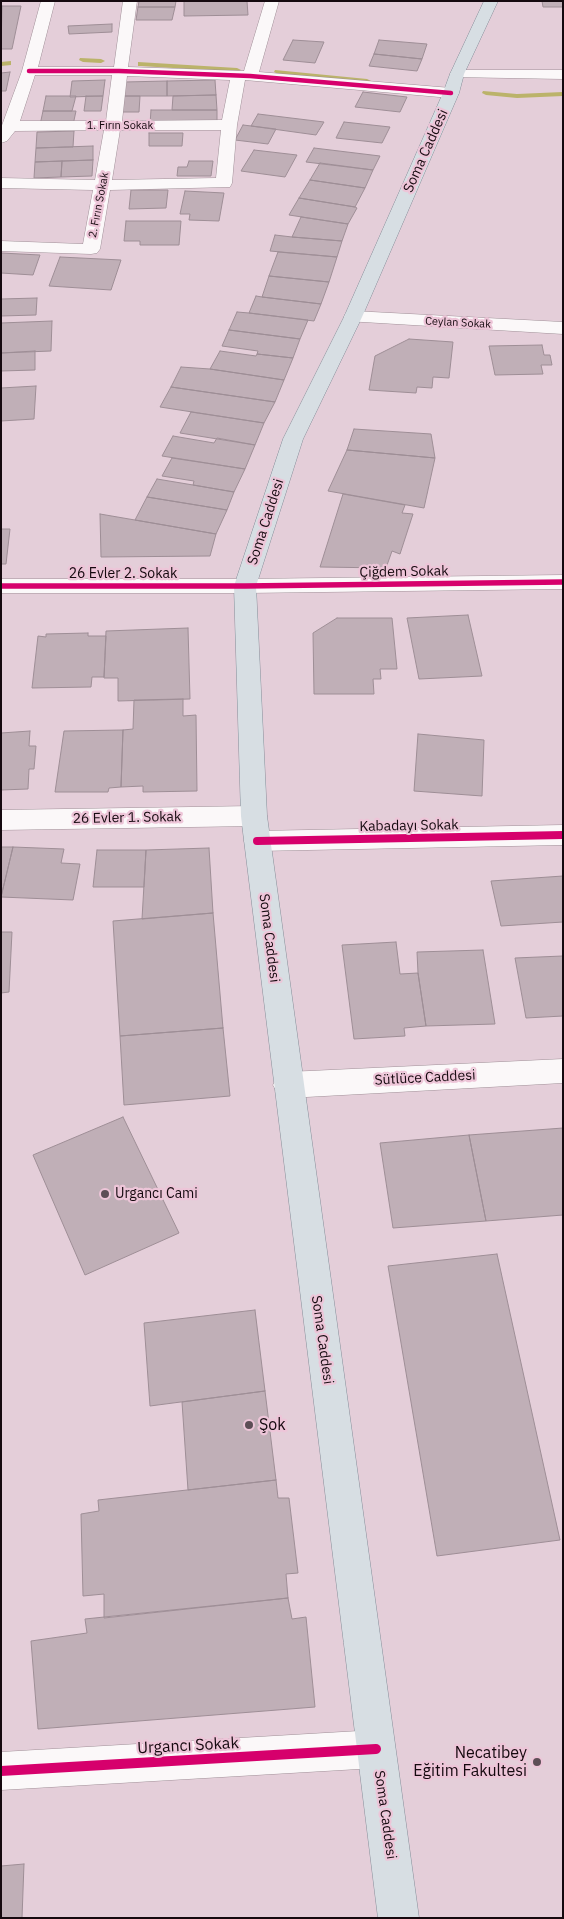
<!DOCTYPE html>
<meta charset="utf-8">
<style>
body{margin:0}
#map{position:relative;width:564px;height:1919px;overflow:hidden;background:#e4ced9;font-family:"IBM Plex Sans",sans-serif}
canvas{display:block}
.frame{position:absolute;inset:0;border:2px solid #15090f;pointer-events:none}
</style>
<div id="map">
<canvas width="564" height="1919"></canvas>
<div class="frame"></div>
</div>
<script>
const context = document.querySelector('canvas').getContext('2d');
context.lineJoin = 'round';
function toPath(rows) {
  const path = new Path2D();
  for (const r of rows) {
    path.moveTo(r[0], r[1]);
    for (let i = 2; i < r.length; i += 2) path.lineTo(r[i], r[i + 1]);
  }
  return path;
}
function fillPath(path, color) {
  context.fillStyle = color;
  context.fill(path, 'evenodd');
}
function strokePath(path, color, width, dash) {
  context.strokeStyle = color;
  context.lineWidth = width;
  context.lineCap = dash ? 'butt' : 'round';
  context.setLineDash(dash || []);
  context.stroke(path);
}
function label(font, color, halo, rows, align = 'center') {
  context.font = font + ' "IBM Plex Sans",sans-serif';
  context.lineWidth = 4.5;
  context.setLineDash([]);
  context.textBaseline = 'middle';
  context.strokeStyle = halo;
  context.fillStyle = color;
  for (const [text, x, y, turn = 0] of rows) {
    context.save();
    context.translate(x, y);
    context.rotate((+turn || 0) * Math.PI / 180);
    context.textAlign = isNaN(turn) ? turn : align;
    if (halo) context.strokeText(text, 0, 0);
    context.fillText(text, 0, 0);
    context.restore();
  }
}
fillPath(toPath([
 [80,58,101,59,105,61,101,63,83,62,79,60,80,58],
 [11,61,11,65,1,66,1,62,11,61],
 [138,62,237,68,241,70,237,72,141,66,138,66,138,62],
 [275,70,367,79,371,81,367,83,278,74,274,72,275,70],
 [483,91,517,94,563,92,563,96,517,98,486,95,482,93,483,91]
]), '#bbb36a');
const building = toPath([
 [139,1,176,1,175,7,138,7,139,1],
 [184,1,247,1,248,15,184,16,184,1],
 [542,1,563,1,563,7,543,7,542,1],
 [2,6,21,6,12,49,1,49,2,6],
 [138,7,175,7,172,20,136,20,138,7],
 [112,24,112,32,69,34,68,26,112,24],
 [293,40,324,42,315,63,283,60,293,40],
 [379,40,427,44,422,59,374,54,379,40],
 [374,54,422,59,417,71,369,66,374,54],
 [10,72,6,91,1,91,1,73,10,72],
 [105,80,103,96,70,97,72,81,105,80],
 [215,80,216,95,167,96,167,81,215,80],
 [167,81,167,96,123,96,124,82,167,81],
 [363,92,407,97,400,112,355,107,363,92],
 [216,95,217,110,172,110,173,96,216,95],
 [46,96,76,96,72,111,43,111,46,96],
 [86,96,103,96,101,111,84,111,86,96],
 [123,96,140,96,139,112,121,112,123,96],
 [151,110,217,110,217,123,150,124,151,110],
 [43,111,76,111,73,125,40,125,43,111],
 [258,114,324,122,316,135,251,126,258,114],
 [344,122,390,127,382,143,336,138,344,122],
 [243,125,276,129,268,144,235,140,243,125],
 [74,131,73,147,36,148,37,132,74,131],
 [149,133,183,133,182,146,149,146,149,133],
 [93,146,93,160,35,162,36,148,93,146],
 [314,148,380,156,373,170,306,162,314,148],
 [254,150,297,155,285,177,241,171,254,150],
 [93,160,92,176,61,177,62,161,93,160],
 [62,161,61,177,34,178,35,162,62,161],
 [189,161,213,161,211,176,177,176,178,167,187,167,189,161],
 [320,163,373,170,365,188,310,180,320,163],
 [310,180,365,188,355,207,299,198,310,180],
 [131,190,168,190,166,208,129,209,131,190],
 [185,191,224,193,219,221,189,220,190,214,180,214,185,191],
 [299,198,355,207,357,208,348,224,289,215,299,198],
 [301,217,348,224,342,241,292,237,301,217],
 [126,221,181,221,179,245,140,245,140,241,124,241,126,221],
 [275,235,292,237,342,241,337,257,270,251,275,235],
 [278,252,337,257,329,282,269,276,278,252],
 [1,253,40,255,33,275,1,273,1,253],
 [60,257,121,260,111,290,49,286,60,257],
 [269,276,329,282,321,304,262,297,269,276],
 [256,296,262,297,321,304,314,321,249,313,256,296],
 [37,298,36,315,1,316,1,299,37,298],
 [237,312,249,313,308,320,300,339,229,330,237,312],
 [52,321,51,351,1,353,1,323,52,321],
 [229,330,300,339,293,358,257,354,258,351,222,346,229,330],
 [409,339,453,342,449,378,433,377,432,388,417,387,416,393,369,390,375,356,409,339],
 [542,345,544,355,550,355,552,365,541,365,543,374,495,375,489,346,542,345],
 [35,351,35,370,1,371,1,353,35,351],
 [220,351,256,356,257,354,293,358,284,380,210,369,220,351],
 [181,367,210,369,284,380,275,402,171,387,181,367],
 [36,386,34,419,1,421,1,388,36,386],
 [171,387,275,402,264,423,160,407,171,387],
 [191,412,264,423,255,445,180,433,191,412],
 [354,429,431,434,435,458,347,450,354,429],
 [173,436,214,443,217,438,255,445,245,469,162,456,173,436],
 [347,450,435,458,424,508,328,491,347,450],
 [172,458,245,469,234,492,193,485,194,481,162,476,172,458],
 [157,479,193,485,234,492,227,510,147,497,157,479],
 [343,494,405,505,402,513,413,514,400,554,392,551,386,568,320,567,343,494],
 [147,497,227,510,216,534,135,520,147,497],
 [100,514,216,534,210,556,101,557,100,514],
 [1,529,10,529,6,564,1,564,1,529],
 [468,615,482,676,419,679,407,618,468,615],
 [337,618,392,618,397,669,380,669,381,679,373,679,374,694,314,694,313,633,337,618],
 [188,628,190,699,118,701,118,678,104,678,106,631,188,628],
 [88,633,88,636,106,636,104,677,92,677,91,687,32,688,38,636,46,637,46,634,88,633],
 [183,699,183,716,196,715,197,791,143,792,143,786,121,787,123,730,133,729,134,700,183,699],
 [123,730,121,787,109,788,108,792,55,792,64,731,123,730],
 [30,731,29,746,36,746,34,769,29,769,28,789,1,790,1,733,30,731],
 [418,734,484,740,482,796,414,791,418,734],
 [1,847,13,847,1,897,1,847],
 [13,847,64,849,61,863,80,864,73,900,1,897,13,847],
 [209,848,213,913,142,919,146,850,209,848],
 [97,850,146,850,144,887,93,887,97,850],
 [563,876,563,922,501,926,491,881,563,876],
 [213,913,223,1028,120,1036,113,921,213,913],
 [1,932,12,932,9,992,1,993,1,932],
 [396,942,400,974,418,973,426,1026,404,1028,405,1036,354,1039,342,945,396,942],
 [483,950,495,1024,426,1026,418,973,417,952,483,950],
 [563,956,563,1016,526,1018,515,958,563,956],
 [223,1028,230,1096,124,1105,120,1036,223,1028],
 [123,1117,179,1233,85,1275,33,1155,123,1117],
 [563,1128,563,1215,486,1221,469,1135,563,1128],
 [469,1135,486,1221,393,1228,380,1143,469,1135],
 [497,1254,560,1540,437,1556,388,1266,497,1254],
 [255,1310,265,1391,150,1406,144,1323,255,1310],
 [265,1391,276,1480,188,1490,182,1402,265,1391],
 [276,1480,278,1498,289,1498,298,1573,286,1574,288,1598,104,1618,104,1594,83,1596,81,1514,99,1511,98,1500,276,1480],
 [288,1598,292,1619,306,1617,315,1707,38,1729,31,1641,87,1633,85,1619,288,1598],
 [24,1864,22,1918,1,1918,1,1866,24,1864]
]);
fillPath(building, '#c0afb7');
strokePath(building, '#9e8e96', 1);
const minor = toPath([
 [41,1,55,1,38,67,114,67,123,1,137,1,128,67,244,71,265,1,279,1,259,72,451,88,456,90,459,93,456,96,451,98,245,80,237,125,232,183,230,187,110,190,100,249,97,253,91,254,1,251,1,241,83,244,93,190,1,188,1,178,95,180,104,130,15,131,7,141,1,143,1,128,22,71,41,1],
 [35,75,112,75,106,121,20,121,35,75],
 [127,76,230,80,222,120,122,121,127,76],
 [120,130,221,130,216,178,112,180,120,130],
 [457,70,563,70,563,79,452,77,450,74,452,71,457,70],
 [353,311,563,322,563,334,346,321,344,317,346,313,353,311],
 [563,575,563,589,245,593,1,593,1,579,245,579,563,575],
 [254,806,263,809,267,816,263,823,254,826,1,830,1,810,254,806],
 [563,825,563,845,257,851,248,848,244,841,248,834,257,831,563,825],
 [563,1059,563,1083,288,1098,278,1094,273,1085,278,1076,288,1072,563,1059],
 [376,1730,390,1735,395,1749,390,1763,376,1768,1,1790,1,1752,376,1730]
]);
const major = toPath([
 [484,1,498,1,464,74,459,93,362,317,303,439,256,586,267,816,419,1918,378,1918,241,816,234,586,283,439,344,317,443,93,450,74,484,1]
]);
strokePath(minor, '#a09098', 1);
strokePath(major, '#868e99', 1);
fillPath(minor, '#fbf8f9');
fillPath(major, '#d7dee3');
strokePath(toPath([
 [29,71,119,71,250,76,451,93]
]), '#d6006c', 4.5);
strokePath(toPath([
 [1,586,245,586,563,582]
]), '#d6006c', 5.5);
strokePath(toPath([
 [257,841,563,835]
]), '#d6006c', 8);
strokePath(toPath([
 [1,1771,376,1749]
]), '#d6006c', 10);
for (const [x, y, r, color] of [
 [105,1194,5,"#5d4e56"],
 [249,1425,5,"#5d4e56"],
 [537,1762,5,"#5d4e56"]
]) {
  const dot = new Path2D();
  dot.arc(x, y, r, 0, 2 * Math.PI);
  context.fillStyle = color;
  context.fill(dot);
  strokePath(dot, '#edc5d8', 2);
}
label('11px', '#15090f', '#edc5d8', [
 ["1. Fırın Sokak",120,126],
 ["2. Fırın Sokak",99,205,-79],
 ["Ceylan Sokak",458,323,3]
]);
label('14px', '#15090f', '#edc5d8', [
 ["Soma Caddesi",426,151,-66],
 ["Soma Caddesi",266,522,-72],
 ["Çiğdem Sokak",404,572,-1],
 ["26 Evler 2. Sokak",123,574],
 ["26 Evler 1. Sokak",127,818,-1],
 ["Kabadayı Sokak",409,826,-1],
 ["Soma Caddesi",269,938,83],
 ["Sütlüce Caddesi",425,1078,-3],
 ["Soma Caddesi",322,1340,82],
 ["Soma Caddesi",385,1815,82]
]);
label('14px', '#15090f', '#edc5d8', [
 ["Urgancı Cami",115,1194]
], 'left');
label('16px', '#15090f', '#edc5d8', [
 ["Şok",259,1425],
 ["Necatibey",527,1753,"right"],
 ["Eğitim Fakultesi",527,1771,"right"]
], 'left');
label('16px', '#15090f', '#edc5d8', [
 ["Urgancı Sokak",188,1746,-3]
]);
</script>
